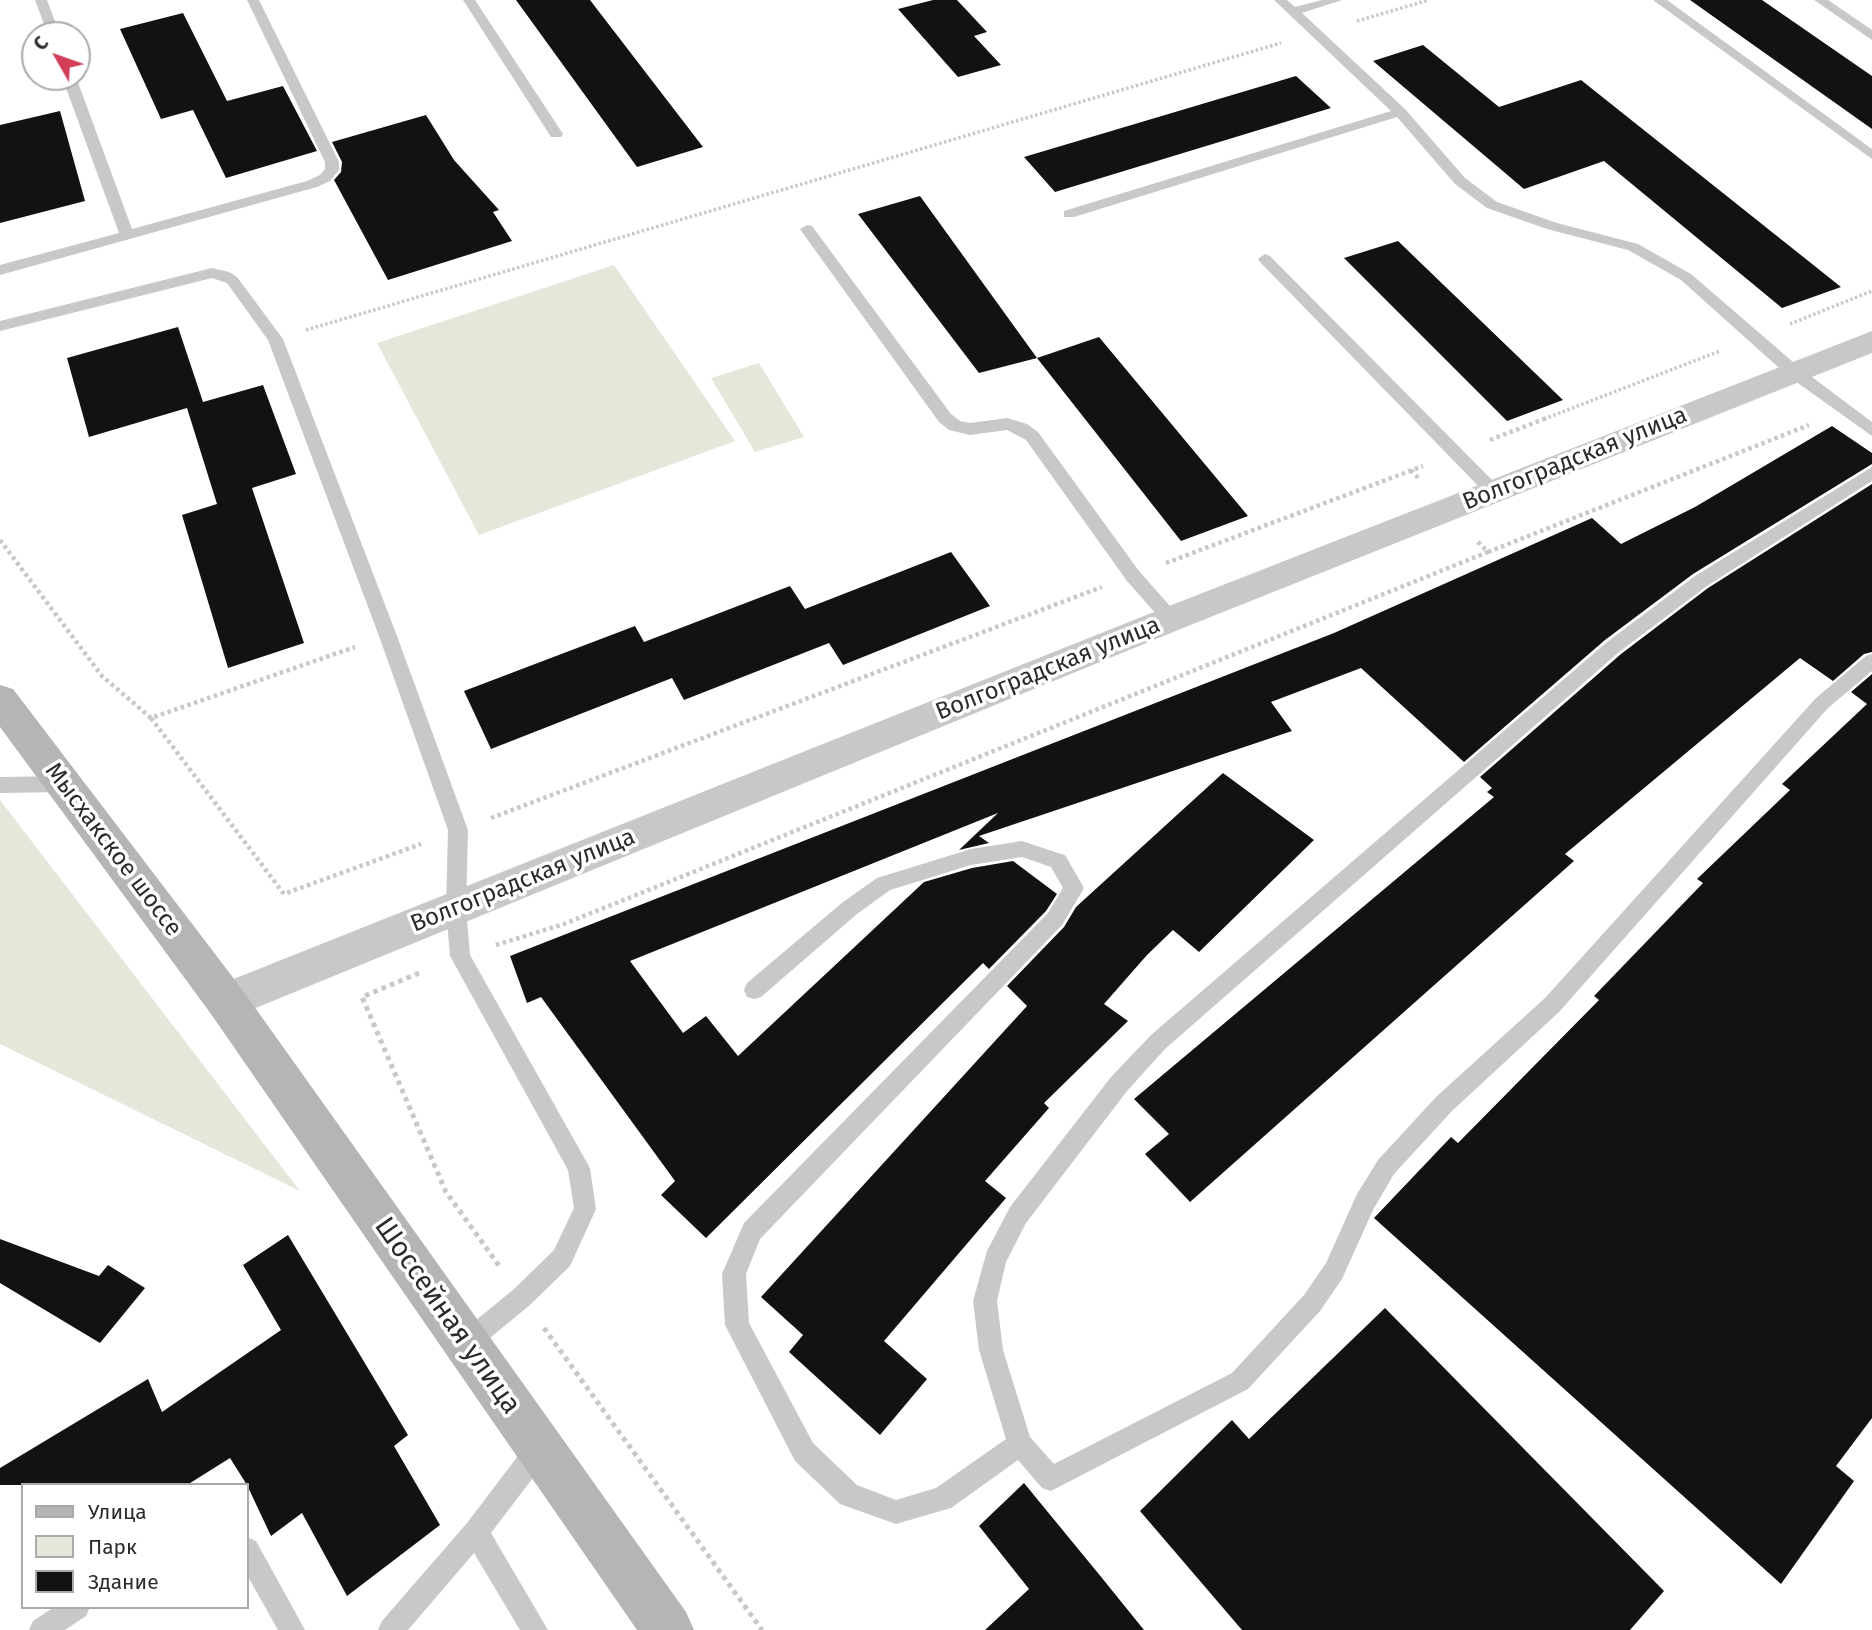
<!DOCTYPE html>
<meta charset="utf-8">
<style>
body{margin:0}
#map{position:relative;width:1872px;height:1630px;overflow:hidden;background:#fff;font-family:"Fira Sans",sans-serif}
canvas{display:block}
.legend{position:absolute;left:21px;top:1483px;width:228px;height:126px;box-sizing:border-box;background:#fff;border:2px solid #aaa;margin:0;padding:9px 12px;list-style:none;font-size:21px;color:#2b2b2b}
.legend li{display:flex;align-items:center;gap:14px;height:35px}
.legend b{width:35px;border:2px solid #aaa}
.north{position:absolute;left:21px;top:21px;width:70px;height:70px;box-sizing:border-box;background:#fff;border:2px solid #aaa;border-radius:50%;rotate:310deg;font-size:19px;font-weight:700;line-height:28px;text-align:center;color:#2b2b2b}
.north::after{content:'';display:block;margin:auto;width:24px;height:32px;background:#d23e58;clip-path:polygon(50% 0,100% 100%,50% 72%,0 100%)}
</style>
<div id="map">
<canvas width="1872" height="1630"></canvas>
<ul class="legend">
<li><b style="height:9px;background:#b5b5b5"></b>Улица</li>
<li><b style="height:19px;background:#e3e8da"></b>Парк</li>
<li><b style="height:19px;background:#121212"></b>Здание</li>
</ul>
<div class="north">С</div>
</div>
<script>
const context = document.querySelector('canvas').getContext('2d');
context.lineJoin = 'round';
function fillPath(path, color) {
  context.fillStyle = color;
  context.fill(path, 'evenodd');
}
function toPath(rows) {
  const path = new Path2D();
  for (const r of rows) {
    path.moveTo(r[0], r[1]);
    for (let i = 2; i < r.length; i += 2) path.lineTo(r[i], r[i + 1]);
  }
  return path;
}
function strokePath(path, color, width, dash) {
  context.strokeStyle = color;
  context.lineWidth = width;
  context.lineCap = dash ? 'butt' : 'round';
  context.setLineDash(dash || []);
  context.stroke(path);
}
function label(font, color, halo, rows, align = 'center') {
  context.font = font + ' "Fira Sans",sans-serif';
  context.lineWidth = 7;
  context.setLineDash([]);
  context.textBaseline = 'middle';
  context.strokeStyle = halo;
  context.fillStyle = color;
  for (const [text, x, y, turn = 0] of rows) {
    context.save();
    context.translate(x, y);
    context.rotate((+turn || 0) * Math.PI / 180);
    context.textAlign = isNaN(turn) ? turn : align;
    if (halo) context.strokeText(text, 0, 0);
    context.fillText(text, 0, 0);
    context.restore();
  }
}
fillPath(toPath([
 [614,265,735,441,479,535,377,343],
 [759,363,804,437,755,452,711,378],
 [0,800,300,1191,0,1044]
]), '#e3e8da');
fillPath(toPath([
 [516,0,590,0,703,147,637,167],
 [933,0,957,0,987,32,974,36,1001,65,958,77,898,9],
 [1690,0,1762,0,1872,76,1872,129],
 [183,13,227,101,283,86,317,151,226,178,193,110,161,119,120,29],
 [1423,45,1499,107,1581,80,1841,287,1782,308,1604,161,1524,189,1373,61],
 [1296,76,1331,108,1055,192,1024,157],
 [60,111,85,201,0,223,0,125],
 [426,115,454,160,499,210,493,212,512,241,388,280,334,180,341,172,342,162,332,142],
 [920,196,1037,358,979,373,858,214],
 [1398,241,1563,400,1507,421,1344,258],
 [178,327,203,402,263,385,296,474,252,488,304,643,228,668,182,515,217,504,187,408,89,437,67,358],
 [1099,337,1248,516,1181,541,1037,358],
 [1832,426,1872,453,1872,464,1693,574,1605,640,1464,762,1361,668,1271,702,1292,731,979,836,989,843,959,850,998,813,630,961,683,1033,706,1016,738,1056,924,882,972,868,1013,861,1057,894,1046,911,989,969,983,963,706,1238,661,1195,675,1181,541,997,527,1003,510,956,1334,633,1592,518,1621,544,1695,507],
 [1872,484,1872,652,1864,654,1833,681,1800,658,1565,854,1574,861,1190,1202,1145,1154,1169,1134,1134,1099,1494,797,1487,792,1492,788,1480,777,1621,654,1708,588],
 [951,552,990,606,843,665,829,643,684,700,672,678,491,749,464,691,635,626,644,642,790,586,805,609],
 [1872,674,1872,1418,1836,1466,1854,1481,1781,1584,1374,1218,1451,1137,1458,1143,1599,1000,1594,996,1703,883,1697,879,1790,790,1782,784,1867,704,1851,692],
 [1223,773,1314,840,1199,952,1173,930,1147,955,1104,1004,1128,1021,1044,1103,1049,1108,985,1181,1006,1198,884,1341,927,1379,880,1435,789,1352,803,1335,761,1297,1027,1006,1007,986,1064,927,1076,907],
 [288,1235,408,1435,394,1446,440,1525,347,1596,302,1513,271,1536,247,1485,230,1458,187,1485,0,1485,0,1468,148,1379,162,1412,281,1330,243,1265],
 [0,1239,99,1276,108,1265,145,1288,100,1343,0,1283],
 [1385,1308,1664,1591,1630,1630,1242,1630,1140,1511,1232,1420,1249,1439],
 [1024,1483,1102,1578,1144,1630,985,1630,1029,1589,979,1526]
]), '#121212');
strokePath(toPath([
 [1357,21,1429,0],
 [1790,324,1872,291],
 [306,330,1281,43],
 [1544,419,1720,351]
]), '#c8c8c8', 3.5, [2.5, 2.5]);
strokePath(toPath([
 [1490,440,1549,417],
 [1411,470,1420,480],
 [0,540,102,676,151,718,355,647],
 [1488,552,1809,425],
 [1166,563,1423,466],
 [151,718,284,894,421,844],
 [491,818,1102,587],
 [496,945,564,924,1488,552,1476,540]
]), '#c8c8c8', 4.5, [3.5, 3.5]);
strokePath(toPath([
 [419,973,362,997,446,1192,500,1267],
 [544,1328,762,1630]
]), '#c8c8c8', 5, [4.5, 4.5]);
fillPath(toPath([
 [35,0,47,0,60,35,48,35,35,0],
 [247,0,259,0,339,162,339,170,330,181,317,187,0,275,0,265,119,233,62,77,76,77,132,229,307,181,320,175,325,169,325,162,247,0],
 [463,0,475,0,563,134,561,137,551,137,463,0],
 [1274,0,1287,0,1295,7,1322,0,1342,0,1302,13,1405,109,1465,178,1497,202,1557,223,1638,244,1691,274,1800,368,1872,422,1872,436,1788,376,1681,280,1628,250,1547,229,1487,208,1455,184,1397,117,1074,217,1064,217,1064,211,1391,111,1274,0],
 [1653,0,1667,0,1872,149,1872,159,1653,0],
 [1814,0,1828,0,1872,30,1872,40,1814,0],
 [807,225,812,226,951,414,960,421,970,423,1007,418,1027,424,1038,432,1139,571,1177,614,1180,619,1177,624,1165,624,1127,581,1026,440,1007,430,970,435,949,430,939,422,802,232,800,229,807,225],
 [1265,254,1270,256,1500,488,1502,492,1500,496,1488,496,1260,262,1258,259,1265,254],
 [212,268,229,272,237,277,283,339,397,636,468,830,466,908,470,955,590,1168,596,1209,570,1266,530,1305,474,1351,466,1355,458,1351,454,1343,458,1335,514,1289,554,1250,574,1208,568,1170,450,956,446,908,448,830,379,636,268,340,227,283,212,278,0,331,0,321,212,268],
 [1872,467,1872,481,1707,586,1619,652,1165,1049,1127,1091,1026,1223,1006,1262,997,1301,1003,1350,1030,1437,1054,1464,1232,1373,1304,1295,1326,1263,1357,1194,1378,1160,1436,1097,1545,998,1816,698,1866,656,1872,654,1872,671,1828,708,1559,1012,1452,1111,1394,1174,1373,1210,1342,1279,1320,1311,1248,1389,1051,1491,1042,1488,1018,1460,951,1508,896,1524,840,1504,795,1461,725,1325,722,1274,744,1223,1048,913,1063,888,1051,867,1022,857,971,865,890,890,857,914,761,997,754,999,747,997,744,990,747,983,843,902,877,878,971,849,1022,841,1058,853,1065,855,1084,888,1062,925,760,1239,746,1274,749,1323,813,1443,857,1485,896,1500,936,1488,1006,1439,979,1350,973,1301,987,1251,1010,1207,1111,1077,1151,1035,1607,642,1695,576,1872,467],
 [64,776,71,779,73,784,71,789,64,792,0,793,0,777,64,776],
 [539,1437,548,1440,551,1449,548,1458,491,1533,548,1630,520,1630,474,1553,408,1630,378,1630,382,1621,467,1523,530,1440,539,1437],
 [247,1537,256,1541,305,1630,278,1630,247,1575,247,1537],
 [54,1607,90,1607,86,1616,65,1630,29,1630,33,1621,54,1607]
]), '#c8c8c8');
fillPath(toPath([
 [1872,331,1872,353,1183,628,241,1014,226,1020,211,1014,205,1001,211,988,1159,610,1872,331]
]), '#c8c8c8');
fillPath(toPath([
 [0,685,13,689,241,988,686,1612,694,1630,637,1630,211,1014,0,727,0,685]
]), '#b5b5b5');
label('24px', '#2b2b2b', '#fff', [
 ["Волгоградская улица",1575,459,-22],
 ["Волгоградская улица",1048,669,-22],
 ["Мысхакское шоссе",113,850,53],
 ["Волгоградская улица",523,881,-22]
]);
label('28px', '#2b2b2b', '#fff', [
 ["Шоссейная улица",447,1316,55]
]);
</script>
